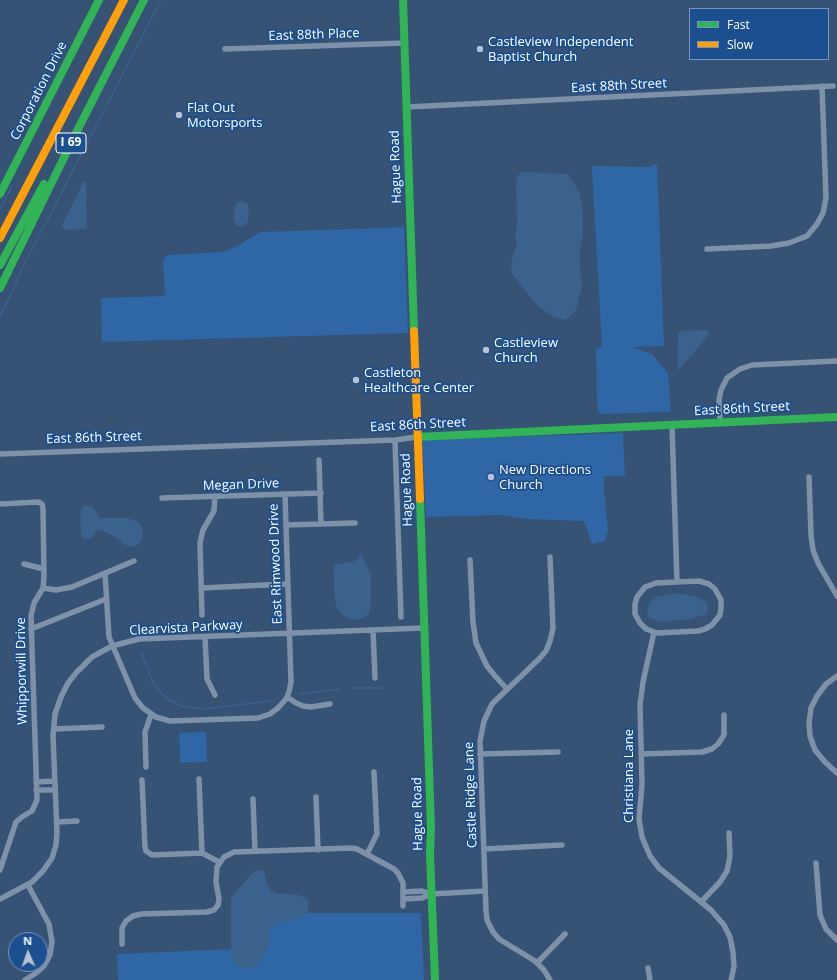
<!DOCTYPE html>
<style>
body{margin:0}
#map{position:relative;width:837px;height:980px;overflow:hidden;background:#365274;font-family:"Open Sans",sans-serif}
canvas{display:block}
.legend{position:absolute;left:689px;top:8px;width:140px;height:52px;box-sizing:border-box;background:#1b4f8f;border:1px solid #7695bc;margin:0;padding:5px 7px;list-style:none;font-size:12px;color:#fff}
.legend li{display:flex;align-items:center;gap:8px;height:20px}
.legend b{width:20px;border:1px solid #7695bc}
.north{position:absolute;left:8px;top:932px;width:40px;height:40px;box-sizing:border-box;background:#1b4f8f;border:1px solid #7695bc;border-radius:50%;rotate:358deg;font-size:11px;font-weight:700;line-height:16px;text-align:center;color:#fff}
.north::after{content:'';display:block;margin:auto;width:14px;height:18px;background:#b9c2ce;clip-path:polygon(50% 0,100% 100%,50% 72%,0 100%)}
</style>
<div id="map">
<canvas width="837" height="980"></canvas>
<ul class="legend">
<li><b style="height:5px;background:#30b455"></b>Fast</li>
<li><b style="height:5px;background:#ff9f0a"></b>Slow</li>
</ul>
<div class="north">N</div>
</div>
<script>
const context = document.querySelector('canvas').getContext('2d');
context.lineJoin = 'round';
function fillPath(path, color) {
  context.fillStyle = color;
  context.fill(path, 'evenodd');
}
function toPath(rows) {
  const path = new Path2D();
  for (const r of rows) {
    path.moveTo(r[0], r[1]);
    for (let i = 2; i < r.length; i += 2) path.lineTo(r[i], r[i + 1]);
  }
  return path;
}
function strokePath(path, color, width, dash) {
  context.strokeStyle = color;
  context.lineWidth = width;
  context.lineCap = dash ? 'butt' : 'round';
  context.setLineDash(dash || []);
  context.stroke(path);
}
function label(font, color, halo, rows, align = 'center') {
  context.font = font + ' "Open Sans",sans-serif';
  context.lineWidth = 3.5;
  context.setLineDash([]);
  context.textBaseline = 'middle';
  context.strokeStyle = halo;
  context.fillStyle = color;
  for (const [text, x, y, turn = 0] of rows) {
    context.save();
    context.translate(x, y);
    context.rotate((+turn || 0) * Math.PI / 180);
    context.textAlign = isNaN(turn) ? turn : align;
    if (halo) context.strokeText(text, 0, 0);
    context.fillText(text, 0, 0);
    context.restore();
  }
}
fillPath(toPath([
 [657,163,664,346,631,347,652,354,668,373,671,412,600,414,598,411,597,399,596,348,602,347,592,168,594,166,650,167],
 [404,227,408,333,102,342,101,298,165,296,163,263,164,258,168,255,223,252,239,245,260,232],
 [623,433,625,476,604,476,604,489,608,530,605,541,592,544,584,521,525,519,503,515,426,517,422,440],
 [206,732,207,762,180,763,179,733],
 [272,913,421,913,424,980,118,980,117,954,235,949]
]), '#2f66a5');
fillPath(toPath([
 [526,172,568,174,580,193,583,214,583,234,580,250,580,263,582,286,576,310,570,317,564,320,554,317,540,308,529,296,512,273,511,266,513,254,517,246,515,236,517,224,516,182,517,177,520,173],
 [85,181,86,185,87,228,83,229,65,230,62,227,63,223,80,189,82,183],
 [241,201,247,203,249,209,248,221,245,226,237,226,234,219,234,210,237,203],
 [704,330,708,331,708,336,680,369,678,370,677,367,678,333,683,331],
 [85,506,91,506,96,511,100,518,127,518,139,522,142,528,143,537,139,544,131,547,123,544,118,539,102,530,98,530,90,539,83,539,81,533,80,517,82,507],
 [362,553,363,558,371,575,371,604,369,614,363,618,355,620,349,619,338,611,335,601,333,570,334,566,337,564,355,561],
 [678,593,695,596,706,602,708,606,707,614,690,619,672,621,661,622,649,618,647,612,649,603,655,598,658,596],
 [264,870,267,884,271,890,275,893,299,895,306,898,309,903,308,911,304,916,298,919,277,923,271,929,270,944,262,959,254,968,248,969,242,969,231,958,231,899,235,892,255,871]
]), '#3b618d');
strokePath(toPath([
 [0,209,12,186],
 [0,317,26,261,161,0],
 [141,652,153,683,157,688,167,699,182,706,202,709,272,701],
 [352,688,384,688],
 [300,694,340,689]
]), '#3b618d', 1.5);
strokePath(toPath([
 [225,49,404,43],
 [407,107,833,86],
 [707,249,771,246,789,243,807,236,817,224,823,213,826,198,822,86],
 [720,423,719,400,721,390,727,378,740,369,752,365,837,361],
 [672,425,677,582],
 [395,440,401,617],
 [0,454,395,440,417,437],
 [319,460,321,524],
 [809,477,811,535,813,550,818,563,837,596],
 [162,498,321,493],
 [0,504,39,502,42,504,43,508,44,577,43,588,34,603,31,616,37,800,32,811,22,817,16,822,0,870],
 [286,525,355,523],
 [470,560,473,622,476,643,487,666,495,676,507,689],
 [24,564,44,569],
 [105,573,109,637,135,698,143,708,156,717,170,721,258,718,270,714,278,708,286,699,289,692,291,682,285,494],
 [699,581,709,584,715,589,721,600,721,608,720,615,712,625,705,629,698,631,657,633,646,629,640,623,635,614,635,604,637,597,645,587,656,583,699,581],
 [43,588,56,590,72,587,134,561],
 [201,588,287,584],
 [202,615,200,543,203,530,214,511,215,496],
 [31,629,106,599],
 [373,630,375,678],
 [654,632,643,682,640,705,642,784,639,819,642,837,650,856,659,868,711,910,724,925,730,937,733,952,734,967,731,980],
 [205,637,207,679,215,695],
 [837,676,826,684,817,696,811,708,809,723,810,736,815,750,825,762,837,773],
 [287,697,296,703,303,706,311,707,330,704],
 [54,729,102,727],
 [480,754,558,752],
 [641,754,702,752,712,749,718,744,724,735,724,715],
 [146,767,145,732,151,715],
 [199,779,202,853],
 [142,780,145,847,146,851,152,855,202,853,219,862],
 [36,782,55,781],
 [36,790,55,790],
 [316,797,318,850],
 [253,799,255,851],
 [57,822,77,821],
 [484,849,562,845],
 [367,854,377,834,374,772],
 [816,863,820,915,826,929,837,940],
 [403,892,422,891,431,894,485,891],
 [0,899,32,882,43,871,52,858,56,845,57,832,53,736,55,714,61,697,68,683,76,673,92,657,112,646,139,639,423,628],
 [403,899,422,898,431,894],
 [701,902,720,882,727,871,730,856,729,833],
 [122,944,122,928,126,921,133,916,141,914,207,912,214,910,218,905,219,899,216,882,217,867,224,857,234,852,351,848,357,849,394,869,398,873,403,883,403,906],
 [537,963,565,934],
 [648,968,650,980],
 [25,980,36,973,44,966,50,955,52,942,49,924,28,885],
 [550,980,544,970,535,961,499,939,493,932,487,920,486,911,480,741,484,721,492,704,539,659,546,651,550,641,553,628,550,557]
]), '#7d92a8', 5.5);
strokePath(toPath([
 [403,0,414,331],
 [0,194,99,0],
 [0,265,44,184],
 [0,288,79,127,144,0],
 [417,437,837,417],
 [420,499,431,828,430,854,435,980]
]), '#30b455', 8);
strokePath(toPath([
 [0,238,124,0],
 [414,331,420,499]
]), '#ff9f0a', 8);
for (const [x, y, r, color] of [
 [480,49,4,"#b9c2ce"],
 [179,115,4,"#b9c2ce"],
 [486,350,4,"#b9c2ce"],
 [356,380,4,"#b9c2ce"],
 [491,477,4,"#b9c2ce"]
]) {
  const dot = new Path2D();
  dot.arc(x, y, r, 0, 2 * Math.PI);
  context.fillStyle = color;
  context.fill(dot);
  strokePath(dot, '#1b4f8f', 1.5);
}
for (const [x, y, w] of [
 [71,143,30]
]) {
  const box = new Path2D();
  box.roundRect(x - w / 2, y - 10, w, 20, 3);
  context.fillStyle = '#1b4f8f';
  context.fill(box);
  strokePath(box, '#fff', 1);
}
label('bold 12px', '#fff', null, [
 ["I 69",71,143]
]);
label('13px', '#fff', '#1b4f8f', [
 ["East 88th Place",314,35,-2],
 ["East 88th Street",619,86,-3],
 ["Corporation Drive",39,91,-63],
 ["Hague Road",396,167,-92],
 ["East 86th Street",742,409,-3],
 ["East 86th Street",418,425,-3],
 ["East 86th Street",94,438,-2],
 ["Megan Drive",241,485,-2],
 ["Hague Road",407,490,-92],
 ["East Rimwood Drive",276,564,-92],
 ["Clearvista Parkway",186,628,-3],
 ["Whipporwill Drive",22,671,-91],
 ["Christiana Lane",629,776,-90],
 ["Castle Ridge Lane",471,795,-92],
 ["Hague Road",418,814,-91]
]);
label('13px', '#fff', '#1b4f8f', [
 ["Castleview Independent",488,42],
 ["Baptist Church",488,57],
 ["Flat Out",187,108],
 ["Motorsports",187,123],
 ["Castleview",494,343],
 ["Church",494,358],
 ["Castleton",364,373],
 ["Healthcare Center",364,388],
 ["New Directions",499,470],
 ["Church",499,485]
], 'left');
</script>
